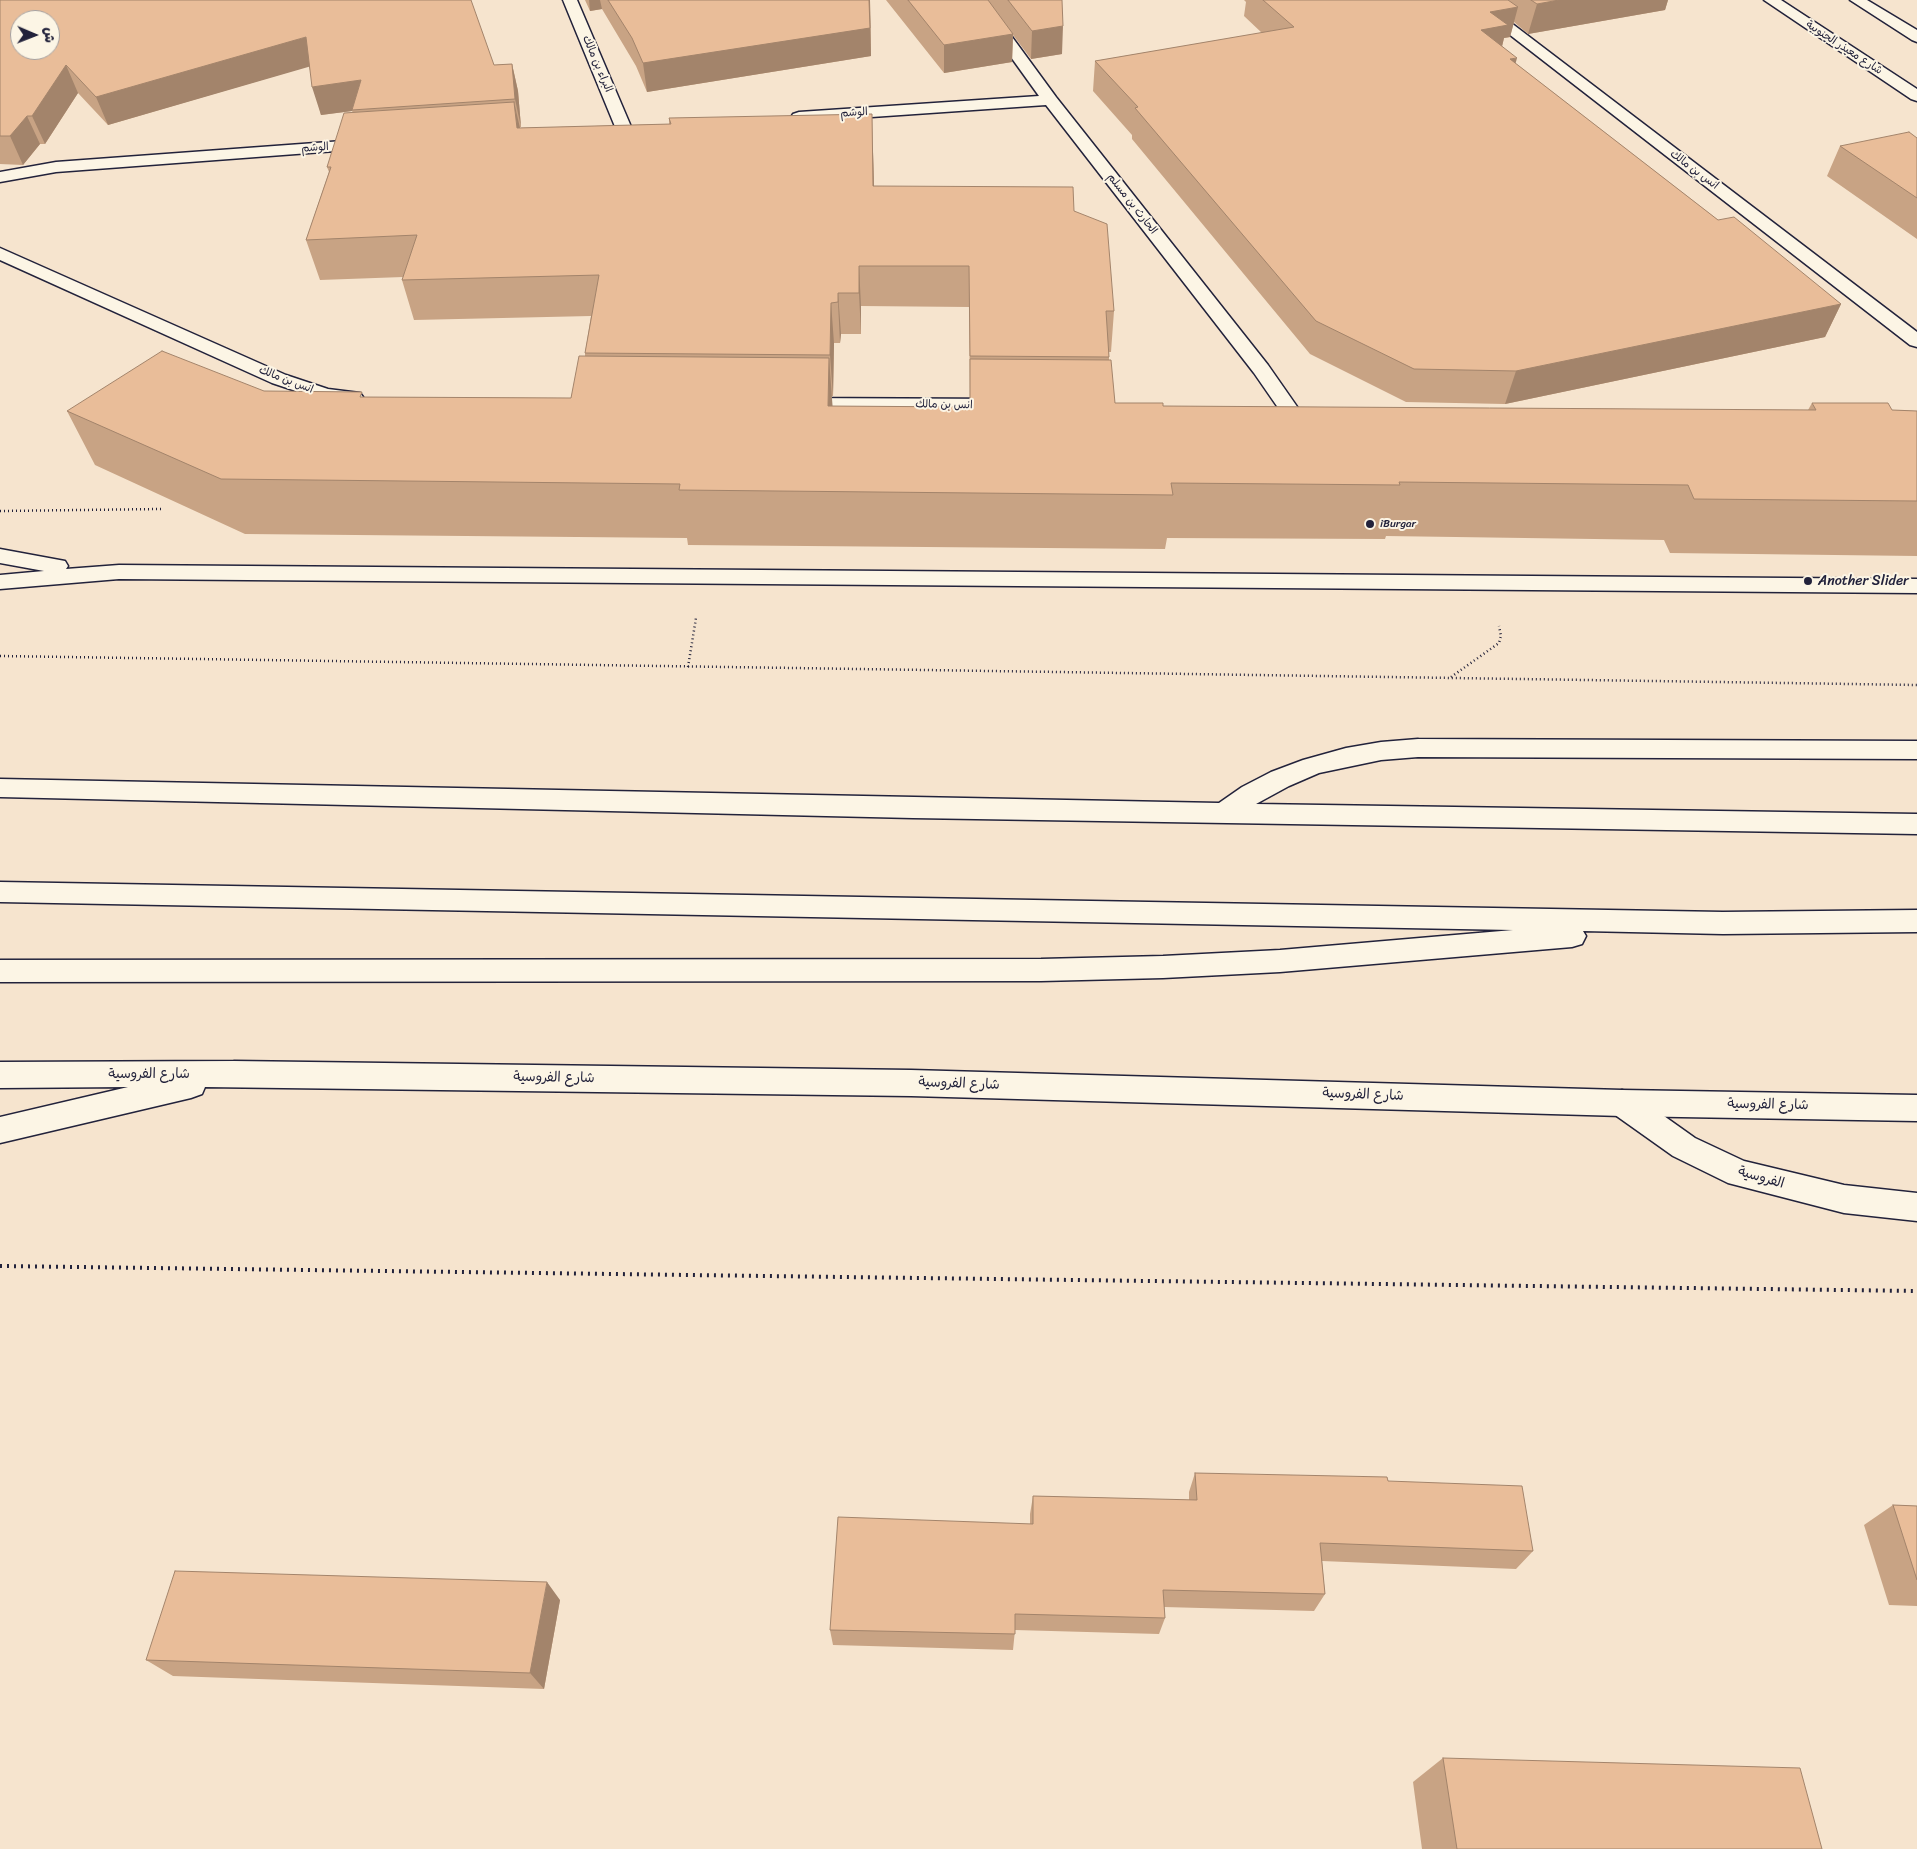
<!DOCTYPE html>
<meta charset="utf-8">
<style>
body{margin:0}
#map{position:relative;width:1917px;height:1849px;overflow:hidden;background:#f6e4ce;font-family:Sriracha,"Playpen Sans Arabic",sans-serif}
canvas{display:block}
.north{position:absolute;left:10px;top:10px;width:50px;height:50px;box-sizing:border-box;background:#fcf5e5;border:1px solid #a5a1a1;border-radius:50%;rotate:91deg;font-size:14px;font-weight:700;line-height:20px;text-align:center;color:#22223b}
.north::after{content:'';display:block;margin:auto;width:18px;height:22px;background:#22223b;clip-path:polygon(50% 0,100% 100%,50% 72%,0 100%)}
</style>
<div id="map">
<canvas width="1917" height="1849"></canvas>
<div class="north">ش</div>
</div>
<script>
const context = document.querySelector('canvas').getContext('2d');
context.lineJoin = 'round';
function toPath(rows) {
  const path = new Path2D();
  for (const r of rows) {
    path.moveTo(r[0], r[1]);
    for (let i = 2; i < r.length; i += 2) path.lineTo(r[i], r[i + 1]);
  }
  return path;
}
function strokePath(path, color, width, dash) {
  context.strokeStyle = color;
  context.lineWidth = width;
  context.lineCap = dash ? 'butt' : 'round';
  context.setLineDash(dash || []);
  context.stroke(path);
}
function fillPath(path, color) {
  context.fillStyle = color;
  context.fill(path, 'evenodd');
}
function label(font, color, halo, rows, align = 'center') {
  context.font = font + ' Sriracha,"Playpen Sans Arabic",sans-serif';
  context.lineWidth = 4;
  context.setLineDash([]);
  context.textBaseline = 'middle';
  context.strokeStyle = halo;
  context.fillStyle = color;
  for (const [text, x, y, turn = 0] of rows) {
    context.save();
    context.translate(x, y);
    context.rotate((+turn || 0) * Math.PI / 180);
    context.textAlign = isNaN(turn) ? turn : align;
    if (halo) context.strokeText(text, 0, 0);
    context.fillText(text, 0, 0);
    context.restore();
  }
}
const minor = toPath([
 [563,0,577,0,632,129,630,133,618,133,616,129,563,0],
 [970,0,985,0,1056,97,1268,365,1298,408,1295,412,1288,414,1281,412,1254,373,1046,105,799,122,793,120,791,117,793,114,799,112,1039,96,970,0],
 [1465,0,1481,0,1917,332,1917,347,1910,345,1465,0],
 [1764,0,1781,0,1917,89,1917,101,1911,99,1764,0],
 [1850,0,1867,0,1917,30,1917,42,1912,40,1850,0],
 [370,139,376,140,378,144,376,148,56,172,0,182,0,172,56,162,370,139],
 [0,248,286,375,328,389,360,393,363,397,360,401,353,403,326,401,272,383,0,260,0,248],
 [796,398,1008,399,1015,401,1018,405,1015,409,1008,411,796,410,789,408,786,404,789,400,796,398],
 [0,549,65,561,68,566,66,569,119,565,1917,579,1917,593,119,579,0,589,0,575,44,571,0,563,0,549],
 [1622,1090,1633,1094,1695,1138,1744,1161,1844,1185,1917,1193,1917,1221,1844,1213,1728,1183,1673,1156,1611,1112,1607,1103,1611,1094,1622,1090]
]);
const highway = toPath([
 [1418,739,1917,741,1917,759,1418,757,1381,760,1319,773,1289,786,1256,804,1917,814,1917,834,913,818,0,797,0,779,1219,803,1242,787,1271,772,1303,760,1346,748,1381,742,1418,739],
 [0,882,1723,912,1917,910,1917,932,1723,934,1583,931,1586,936,1582,944,1572,947,1280,972,1163,978,1041,981,0,982,0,960,1041,959,1163,956,1280,950,1513,930,0,902,0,882],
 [234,1061,911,1070,1622,1090,1917,1095,1917,1121,1622,1116,911,1096,205,1087,202,1094,191,1098,0,1143,0,1117,128,1087,0,1088,0,1062,234,1061]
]);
strokePath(minor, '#22223b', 3);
strokePath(highway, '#22223b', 3);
strokePath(toPath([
 [0,511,161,509],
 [0,656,1917,685],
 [688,667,696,618],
 [1451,677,1499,643,1501,636,1499,626]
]), '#22223b', 2.5, [1, 3]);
strokePath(toPath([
 [0,1266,1917,1291]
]), '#22223b', 4, [2, 5]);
fillPath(minor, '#fcf5e5');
fillPath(highway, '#fcf5e5');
fillPath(toPath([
 [0,0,494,65,512,64,518,91,521,127,520,127,520,128,669,124,669,118,873,152,874,186,1074,211,1114,311,1111,352,1109,352,1109,360,1115,403,1163,406,1808,410,1812,403,1892,410,1917,411,1917,556,1670,553,1664,540,1386,536,1385,539,1167,538,1165,549,688,545,687,538,245,534,95,465,67,411,264,391,364,397,571,398,585,356,585,353,591,316,414,320,402,280,403,277,320,280,306,240,329,172,327,167,353,113,352,111,321,115,309,66,108,125,78,93,45,144,40,144,23,165,0,164],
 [861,306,969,307,970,407,832,406,832,396,833,396,834,343,840,343,841,334,861,334],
 [585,0,870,0,871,56,647,92,636,66,602,9,590,11],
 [886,0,1062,0,1062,54,1031,59,1013,35,1012,62,944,73],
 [1244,0,1668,0,1665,10,1528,34,1514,22,1510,37,1504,38,1502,46,1515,63,1718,220,1841,304,1825,337,1505,404,1406,402,1310,354,1132,139,1132,135,1093,91,1095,61,1262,33,1244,16,1246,2],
 [1917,138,1917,239,1827,176,1840,146],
 [1195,1473,1388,1481,1533,1551,1516,1569,1322,1561,1325,1594,1314,1611,1164,1607,1165,1618,1159,1634,1015,1630,1013,1650,833,1645,830,1630,1030,1524,1030,1514,1033,1496,1189,1500,1189,1492],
 [1893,1505,1917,1506,1917,1606,1889,1605,1864,1525],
 [560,1600,544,1689,173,1676,146,1660],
 [1443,1758,1822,1849,1422,1849,1413,1782]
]), '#c8a384');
fillPath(toPath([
 [589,0,600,0,602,9,590,11],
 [870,0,871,56,647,92,643,63],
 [1559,0,1668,0,1665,10,1528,34,1537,4],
 [1518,7,1510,37,1504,38,1500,55,1481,30,1490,12],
 [1063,26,1062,54,1031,59,1032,31],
 [1013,34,1012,62,944,73,944,45],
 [306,37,315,65,108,125,96,97],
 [1517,58,1509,88,1510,59],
 [512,64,518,91,521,127,515,99],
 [66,65,78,93,45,144,32,116],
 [361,80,352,110,352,111,321,115,312,87],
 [514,102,523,141,517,128],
 [872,114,873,152,875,225,873,186],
 [27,116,40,144,23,165,10,136],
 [859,266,861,306,861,334,859,293],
 [838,293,841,334,840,343,838,302],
 [831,303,834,343,833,396,830,355],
 [1841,304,1825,337,1505,404,1516,371],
 [829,358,833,412,828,406],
 [547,1582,560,1600,544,1689,530,1673]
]), '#a3846b');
const building = toPath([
 [0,0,471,0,494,65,512,64,515,99,352,110,361,80,312,87,306,37,96,97,66,65,32,116,27,116,10,136,0,136,0,0],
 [20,20,50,20,50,50,20,50,20,20],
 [608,0,869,0,870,28,643,63,632,38,608,0],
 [908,0,988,0,1013,34,944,45,908,0],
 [1008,0,1062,0,1063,26,1032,31,1008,0],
 [1263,0,1508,0,1518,7,1490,12,1508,25,1481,30,1517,58,1510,59,1718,220,1734,217,1841,304,1516,371,1414,369,1316,321,1135,108,1138,107,1095,61,1294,27,1263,0],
 [1531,0,1559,0,1537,4,1531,0],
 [514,102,517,128,671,124,669,118,872,114,873,186,1073,187,1074,211,1107,224,1114,311,1106,311,1109,357,970,356,969,266,859,266,859,293,838,293,838,302,831,303,830,355,585,353,599,275,402,280,417,235,306,240,331,167,327,167,344,113,514,102],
 [1909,132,1917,138,1917,198,1840,146,1909,132],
 [162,351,264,391,362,392,360,397,571,398,579,356,829,358,828,406,970,407,970,359,1111,360,1115,403,1163,403,1163,406,1816,410,1812,403,1888,403,1892,410,1917,411,1917,501,1694,499,1688,485,1399,482,1400,485,1171,483,1173,495,679,490,680,484,221,479,67,411,162,351],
 [1195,1473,1387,1477,1388,1481,1522,1486,1533,1551,1320,1543,1325,1594,1163,1590,1165,1618,1015,1614,1015,1634,830,1630,838,1517,1033,1524,1033,1496,1197,1500,1195,1473],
 [1893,1505,1917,1506,1917,1580,1893,1505],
 [175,1571,547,1582,530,1673,146,1660,175,1571],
 [1443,1758,1800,1768,1822,1849,1457,1849,1443,1758]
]);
fillPath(building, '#e9bd99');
strokePath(building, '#a3846b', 1);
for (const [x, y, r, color] of [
 [1370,524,5,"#22223b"],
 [1808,581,5,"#22223b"]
]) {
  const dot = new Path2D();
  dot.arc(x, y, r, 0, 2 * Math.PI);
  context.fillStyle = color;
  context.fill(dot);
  strokePath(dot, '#fcf5e5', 2);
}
label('11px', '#22223b', '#fcf5e5', [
 ["شارع معيذر الجنوبية",1844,48,33],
 ["البراء بن مالك",597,64,67],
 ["الوشم",854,113,-4],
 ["الوشم",315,148,-4],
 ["انس بن مالك",1694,170,37],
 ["الحارث بن مسلم",1132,204,52],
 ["انس بن مالك",286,380,21],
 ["انس بن مالك",944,405,1]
]);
label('11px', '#22223b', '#fcf5e5', [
 ["iBurgar",1380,524]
], 'left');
label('14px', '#22223b', '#fcf5e5', [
 ["Another Slider",1818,581]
], 'left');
label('14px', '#22223b', '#fcf5e5', [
 ["شارع الفروسية",149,1074],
 ["شارع الفروسية",554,1078,1],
 ["شارع الفروسية",959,1084,2],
 ["شارع الفروسية",1363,1095,2],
 ["شارع الفروسية",1768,1105,1],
 ["الفروسية",1761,1178,16]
]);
</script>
